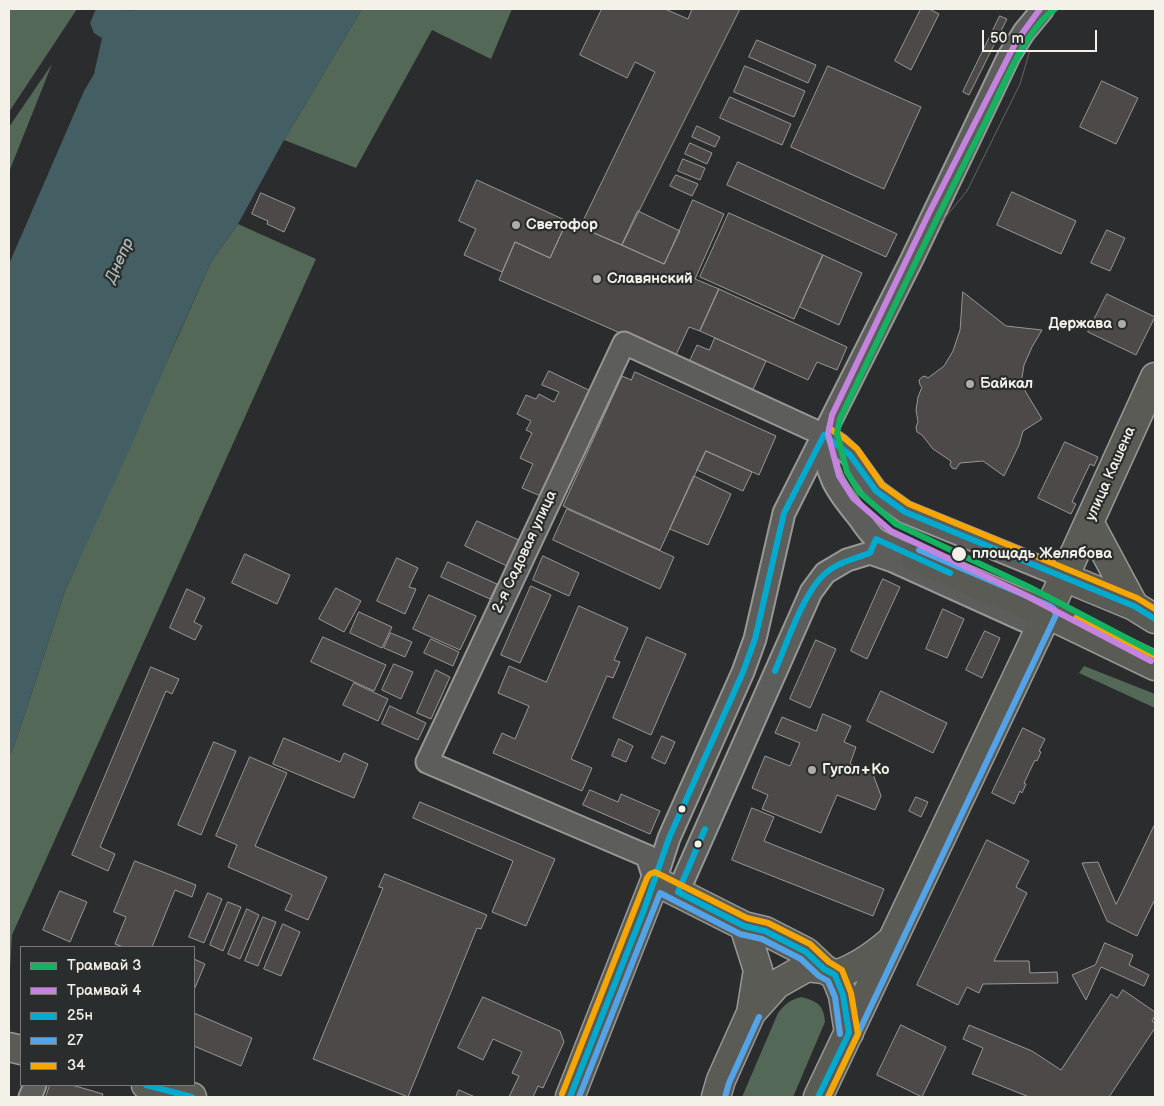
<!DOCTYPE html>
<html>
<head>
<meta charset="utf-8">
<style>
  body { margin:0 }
  #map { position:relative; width:1164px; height:1106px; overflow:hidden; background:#2b2c2d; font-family:"Balsamiq Sans",sans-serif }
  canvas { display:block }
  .frame { position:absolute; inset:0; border:10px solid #f4f1e8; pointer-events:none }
  .legend { position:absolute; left:20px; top:946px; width:175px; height:140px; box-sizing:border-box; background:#2a2d2e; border:1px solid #7b7b78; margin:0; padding:6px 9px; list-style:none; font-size:15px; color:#f4f1e8 }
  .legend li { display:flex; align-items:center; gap:10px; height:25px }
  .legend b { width:25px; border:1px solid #7b7b78 }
  .scale { position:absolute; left:982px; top:30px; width:115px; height:22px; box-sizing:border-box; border:2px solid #f4f1e8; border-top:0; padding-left:6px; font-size:15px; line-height:18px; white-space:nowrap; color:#f4f1e8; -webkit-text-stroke:4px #2a2d2e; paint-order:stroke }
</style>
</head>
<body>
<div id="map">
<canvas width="1164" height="1106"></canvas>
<div class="frame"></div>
<ul class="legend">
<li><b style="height:6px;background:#13b361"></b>Трамвай 3</li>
<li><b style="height:6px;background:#c483df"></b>Трамвай 4</li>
<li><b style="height:6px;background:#00a9ce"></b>25н</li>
<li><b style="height:6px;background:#53a3e8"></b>27</li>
<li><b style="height:6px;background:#f7a600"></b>34</li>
</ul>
<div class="scale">50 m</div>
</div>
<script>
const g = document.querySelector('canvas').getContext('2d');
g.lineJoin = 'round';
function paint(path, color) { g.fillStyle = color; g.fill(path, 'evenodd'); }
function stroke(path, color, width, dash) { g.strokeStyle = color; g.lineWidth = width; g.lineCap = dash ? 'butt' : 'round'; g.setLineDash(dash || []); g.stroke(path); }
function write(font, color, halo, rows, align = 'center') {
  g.font = font + ' "Balsamiq Sans",sans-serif'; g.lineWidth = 4.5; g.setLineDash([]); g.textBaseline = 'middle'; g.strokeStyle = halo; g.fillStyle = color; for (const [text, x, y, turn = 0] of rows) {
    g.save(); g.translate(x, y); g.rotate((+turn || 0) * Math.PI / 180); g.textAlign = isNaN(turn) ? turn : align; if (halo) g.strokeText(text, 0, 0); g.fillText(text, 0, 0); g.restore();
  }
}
const green = new Path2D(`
  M 9,9 L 77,9 L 9,112 Z
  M 362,9 L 512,9 L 491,59 L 432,30 L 356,168 L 284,140 Z
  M 52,64 L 9,172 L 9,173 L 9,127 Z
  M 238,224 L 316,259 L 12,935 L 9,988 L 9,757 L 18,735 L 65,591 L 211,262 Z
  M 1084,666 L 1155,694 L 1155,708 L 1079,673 Z
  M 801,997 C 817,1001 824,1005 825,1022 L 793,1097 L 742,1097 L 778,1013 C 785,1004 790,1000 801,997 Z`);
const water = new Path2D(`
  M 96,9 C 112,9 127,12 143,9 L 362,9 L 284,140 L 238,224 L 211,262 L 176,340 L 132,444 L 65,591 L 18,735 L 9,757 L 9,264 L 84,91 L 94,74 L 102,38 L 94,33 L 90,23 Z`);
const building = new Path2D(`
  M 602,9 L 665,9 L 688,19 L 692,9 L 740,9 L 622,245 L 580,227 L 655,72 L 635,62 L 627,78 L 580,55 Z
  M 921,9 L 929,9 L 939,14 L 911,70 L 895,61 Z
  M 1000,16 L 1007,19 L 969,95 L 963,92 Z
  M 757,40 L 816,65 L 808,83 L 749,57 Z
  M 745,66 L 805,91 L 794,117 L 734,92 Z
  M 828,66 L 921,107 L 884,189 L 791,147 Z
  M 1102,81 L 1138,98 L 1116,144 L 1080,127 Z
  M 730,97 L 791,124 L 782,145 L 720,118 Z
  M 697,126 L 720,137 L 715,147 L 692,137 Z
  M 690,143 L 712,153 L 707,164 L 685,154 Z
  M 683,159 L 705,168 L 700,180 L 678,171 Z
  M 738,162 L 897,234 L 886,257 L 727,185 Z
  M 676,175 L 698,184 L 692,196 L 670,186 Z
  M 477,180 L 567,221 L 550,258 L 515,242 L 502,272 L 464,255 L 476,229 L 459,221 Z
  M 1012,192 L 1076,221 L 1061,254 L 997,225 Z
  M 261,193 L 295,208 L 284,232 L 267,224 L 268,221 L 252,214 Z
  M 693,200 L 724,214 L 695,279 L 719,289 L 700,331 L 689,327 L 675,357 L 499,280 L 515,242 L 550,258 L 567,221 L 664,264 Z
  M 638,211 L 680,231 L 664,264 L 622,245 Z
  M 729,213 L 823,255 L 794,319 L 700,277 Z
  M 1107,230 L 1125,238 L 1110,271 L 1091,263 Z
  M 823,255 L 862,273 L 839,325 L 800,307 Z
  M 719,289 L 847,347 L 837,370 L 817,362 L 808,380 L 700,331 Z
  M 963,292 L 1006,326 L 1042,330 L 1032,347 L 1024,365 L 1021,384 L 1042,419 L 1023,431 L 1019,445 L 1004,476 L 983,461 L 960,463 L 956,469 L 952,468 L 950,465 L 951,461 L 933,449 L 922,435 L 917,432 L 916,427 L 918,422 L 916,410 L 918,397 L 922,387 L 920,385 L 919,380 L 922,377 L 925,376 L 928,378 L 944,366 L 953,351 L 960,330 Z
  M 1107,294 L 1155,317 L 1136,355 L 1088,332 Z
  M 715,338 L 766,361 L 750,396 L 687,366 L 697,345 L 709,350 Z
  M 549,371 L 595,393 L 545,498 L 522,488 L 533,464 L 520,458 L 532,433 L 526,430 L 531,421 L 517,414 L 526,395 L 536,399 L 539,394 L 554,402 L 559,392 L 542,385 Z
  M 635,372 L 776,436 L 759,475 L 706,451 L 660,550 L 563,506 L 622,376 L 631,380 Z
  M 1065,442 L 1098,457 L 1094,466 L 1090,464 L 1072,502 L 1076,504 L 1071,514 L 1038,498 Z
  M 706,451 L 752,472 L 743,491 L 697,470 Z
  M 694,476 L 731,494 L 708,545 L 670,529 Z
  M 567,509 L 674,557 L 660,589 L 553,540 Z
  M 477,521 L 521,541 L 509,567 L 465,546 Z
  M 245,554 L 290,575 L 277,604 L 232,583 Z
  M 543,556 L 579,573 L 569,596 L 533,580 Z
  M 397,558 L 418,568 L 409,587 L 416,589 L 405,614 L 377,601 Z
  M 448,562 L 497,584 L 490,599 L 441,577 Z
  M 883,579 L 900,587 L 867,659 L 851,651 Z
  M 531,586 L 551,595 L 520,663 L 501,655 Z
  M 336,588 L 361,601 L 344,632 L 319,619 Z
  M 187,589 L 205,598 L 194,622 L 202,626 L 195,640 L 170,628 Z
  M 429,595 L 476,616 L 460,650 L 413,629 Z
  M 579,606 L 628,628 L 614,660 L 620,662 L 613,678 L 607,676 L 571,759 L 592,768 L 582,791 L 493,753 L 502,733 L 515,739 L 529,706 L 498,693 L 509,666 L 546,682 Z
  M 943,609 L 964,619 L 947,658 L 926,649 Z
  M 359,612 L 392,627 L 382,648 L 350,633 Z
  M 985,631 L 1000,638 L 982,678 L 966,670 Z
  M 391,633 L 412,642 L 405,657 L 384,648 Z
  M 323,637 L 386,665 L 374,691 L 311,662 Z
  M 647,637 L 686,654 L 651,735 L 613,718 Z
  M 431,639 L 459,652 L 453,666 L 424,653 Z
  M 816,640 L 836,649 L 810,708 L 790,699 Z
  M 394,664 L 413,672 L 401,699 L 382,690 Z
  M 151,667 L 179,679 L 172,694 L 166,691 L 100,847 L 115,854 L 108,871 L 72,855 Z
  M 436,670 L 450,677 L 431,719 L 417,713 Z
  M 354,683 L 388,699 L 378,721 L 343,705 Z
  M 881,691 L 947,723 L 933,753 L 867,721 Z
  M 390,706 L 426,723 L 418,740 L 382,724 Z
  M 823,714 L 851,726 L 844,742 L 856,747 L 850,764 L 873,774 L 881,796 L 875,810 L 837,795 L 821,833 L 762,809 L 768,795 L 752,788 L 765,756 L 790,766 L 800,743 L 775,733 L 782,717 L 816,731 Z
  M 1023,728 L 1045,739 L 1039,751 L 1041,752 L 1037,761 L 1035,760 L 1024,783 L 1026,784 L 1022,793 L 1020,791 L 1014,804 L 992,793 Z
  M 662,736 L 675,742 L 665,764 L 652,758 Z
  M 284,738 L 340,762 L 344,753 L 368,764 L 354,798 L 273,764 Z
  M 619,739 L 633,746 L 626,762 L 612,756 Z
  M 214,742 L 236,751 L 201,835 L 178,825 Z
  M 250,757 L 287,773 L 255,846 L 327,877 L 308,920 L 285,910 L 292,895 L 228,867 L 237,845 L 216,836 Z
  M 590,790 L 618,802 L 621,794 L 660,811 L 650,834 L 583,805 Z
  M 916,797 L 928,802 L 921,817 L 909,811 Z
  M 420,802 L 555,859 L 526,926 L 492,912 L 513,861 L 413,818 Z
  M 752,808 L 774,817 L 764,841 L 884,889 L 873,916 L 732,860 Z
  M 1155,824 L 1155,899 L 1137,936 L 1107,921 L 1082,863 L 1098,862 L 1116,904 Z
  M 987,840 L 1029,861 L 1016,887 L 1027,893 L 994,961 L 1029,961 L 1030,973 L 1057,972 L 1058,983 L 983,984 L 979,993 L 967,987 L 958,1005 L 917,985 Z
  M 135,861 L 196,885 L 192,897 L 175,890 L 152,947 L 123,947 L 115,944 L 126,917 L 114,912 Z
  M 385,874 L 487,915 L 481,929 L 477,928 L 408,1097 L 313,1059 L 383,888 L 379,887 Z
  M 60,891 L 87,902 L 70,942 L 43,930 Z
  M 208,893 L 222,899 L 204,943 L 189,937 Z
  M 228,902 L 241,907 L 223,951 L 210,945 Z
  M 247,909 L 259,915 L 240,959 L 228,954 Z
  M 263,917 L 276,922 L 258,966 L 245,961 Z
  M 283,924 L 300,932 L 281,976 L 264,969 Z
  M 1105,943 L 1133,955 L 1129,965 L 1149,975 L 1144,986 L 1101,967 L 1086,1000 L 1072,975 L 1095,965 Z
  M 194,959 L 205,964 L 194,990 Z
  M 1123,990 L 1155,1012 L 1155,1016 L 1152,1021 L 1155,1024 L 1155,1028 L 1109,1097 L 1029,1097 L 972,1074 L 983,1048 L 963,1039 L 969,1025 L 1032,1051 L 1061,1070 L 1111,994 L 1117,998 Z
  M 483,997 L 560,1031 L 564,1042 L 543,1088 L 538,1086 L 533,1097 L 509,1097 L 519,1076 L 512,1073 L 522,1052 L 493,1039 L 483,1060 L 458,1048 Z
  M 194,1013 L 252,1038 L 241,1066 L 194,1046 Z
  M 901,1025 L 946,1047 L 922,1097 L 877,1075 Z
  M 50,1085 L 72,1085 L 103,1094 L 102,1097 L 46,1097 Z
  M 459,1090 L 475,1097 L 456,1097 Z`);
const minor = new Path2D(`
  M 824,435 C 824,474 835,488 859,518 C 864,525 869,533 876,539 C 885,545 897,549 907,554
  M 655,881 L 647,856 L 427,762 L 624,343 L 824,435 L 839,445 L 850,455 L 876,491 L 905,512 L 1064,577
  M 655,881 L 669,838 L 743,672 L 755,639 L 784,513 L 911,261 L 1009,56 L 1024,32 L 1043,9
  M 678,892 L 811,592 L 825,573 L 847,560 L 870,553 L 893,561 L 1041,628
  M 30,1097 L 35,1085`);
const major = new Path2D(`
  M 1089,522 L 1134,606
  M 916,558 L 1047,614 L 1155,666
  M 1064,577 L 1134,606 L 1155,619
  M 835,975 L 843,995 L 849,1033
  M 751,1013 L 777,984 L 807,967 L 824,969 L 835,975 C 857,968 874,956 891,941
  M 9,1047 L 21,1050
  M 146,1085 L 192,1097
  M 570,1097 L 655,881 L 744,926 L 765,931 L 806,952 L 824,969
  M 716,1097 L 721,1080 L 751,1013 L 758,970 L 744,926
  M 818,1097 L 1054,599 L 1155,377`);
const tram = new Path2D(`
  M 943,220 L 967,191 L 1020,84 L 1030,50`);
const bus1 = new Path2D(`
  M 775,671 C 787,643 804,590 827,572 C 839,562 856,558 870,553 L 876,539 L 950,573
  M 705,829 L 678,892 L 744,926 L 765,931 L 806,952 L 824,969 L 835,975 L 843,995 L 849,1033 L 818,1097
  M 146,1085 L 192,1097
  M 570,1097 L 644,910 L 669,838 L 743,672 L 755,639 L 784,513 L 824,435 L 850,455 L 876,491 L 905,512 L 1134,606 L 1155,619`);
const bus2 = new Path2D(`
  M 579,1097 L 660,893 L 740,934 L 762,939 L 801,959 L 819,976 L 828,981 L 835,997 L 840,1034
  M 725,1097 L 729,1083 L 759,1017
  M 828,1097 L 1056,615 L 1054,609 L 1050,606 L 919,550`);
const bus3 = new Path2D(`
  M 829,428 L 844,438 L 857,449 L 882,485 L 909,504 L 1137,598 L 1155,609
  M 1076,618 L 1155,656
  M 562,1094 L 647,878 L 650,874 L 655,872 L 747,918 L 768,923 L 810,944 L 829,962 L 842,970 L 851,993 L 858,1034 L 828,1097`);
const tram1 = new Path2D(`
  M 1055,9 C 1025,29 1001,92 984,125 C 934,222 887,321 840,419 L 837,433 L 847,472 L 859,492 L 896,524 L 1029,587 L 1155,653`);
const tram2 = new Path2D(`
  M 1040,9 L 1016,42 L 929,213 L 832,415 L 828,434 L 839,476 L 853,498 L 891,531 L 1025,595 L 1151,661`);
const markers = [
  [516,225,5,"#aeaca7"],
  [597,279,5,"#aeaca7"],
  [1122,324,5,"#aeaca7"],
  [970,384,5,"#aeaca7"],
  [959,554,8,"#f4f1e8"],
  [812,770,5,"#aeaca7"],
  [682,809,4.5,"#f4f1e8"],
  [698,844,4.5,"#f4f1e8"]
];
const poiNames = [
  ["Светофор",526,225],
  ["Славянский",607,279],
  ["Держава",1112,324,"right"],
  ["Байкал",980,384],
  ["Гугол+Ко",822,770]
];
const streetNames = [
  ["улица Кашена",1111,474,-66],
  ["2-я Садовая улица",525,552,-65]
];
const stopNames = [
  ["площадь Желябова",972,554]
];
const waterNames = [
  ["Днепр",120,261,-66]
];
paint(green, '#546857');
paint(water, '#445f63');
paint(building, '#4c4948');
stroke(building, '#979796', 1);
stroke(minor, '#979796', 25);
stroke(major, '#979796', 31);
stroke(minor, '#5d5d5c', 21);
stroke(major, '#5a5b55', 28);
stroke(tram, '#646464', 1);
stroke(bus1, '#00a9ce', 6);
stroke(bus2, '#53a3e8', 6);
stroke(bus3, '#f7a600', 6);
stroke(tram1, '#13b361', 6);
stroke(tram2, '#c483df', 6);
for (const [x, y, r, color] of markers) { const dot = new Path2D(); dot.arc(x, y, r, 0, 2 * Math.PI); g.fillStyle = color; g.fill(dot); stroke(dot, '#2a2d2e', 2); }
write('bold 15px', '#f4f1e8', '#2a2d2e', poiNames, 'left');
write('15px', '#f4f1e8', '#2a2d2e', streetNames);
write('bold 15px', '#f4f1e8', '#2a2d2e', stopNames, 'left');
write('italic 16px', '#aeb9b5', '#2a2d2e', waterNames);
</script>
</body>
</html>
